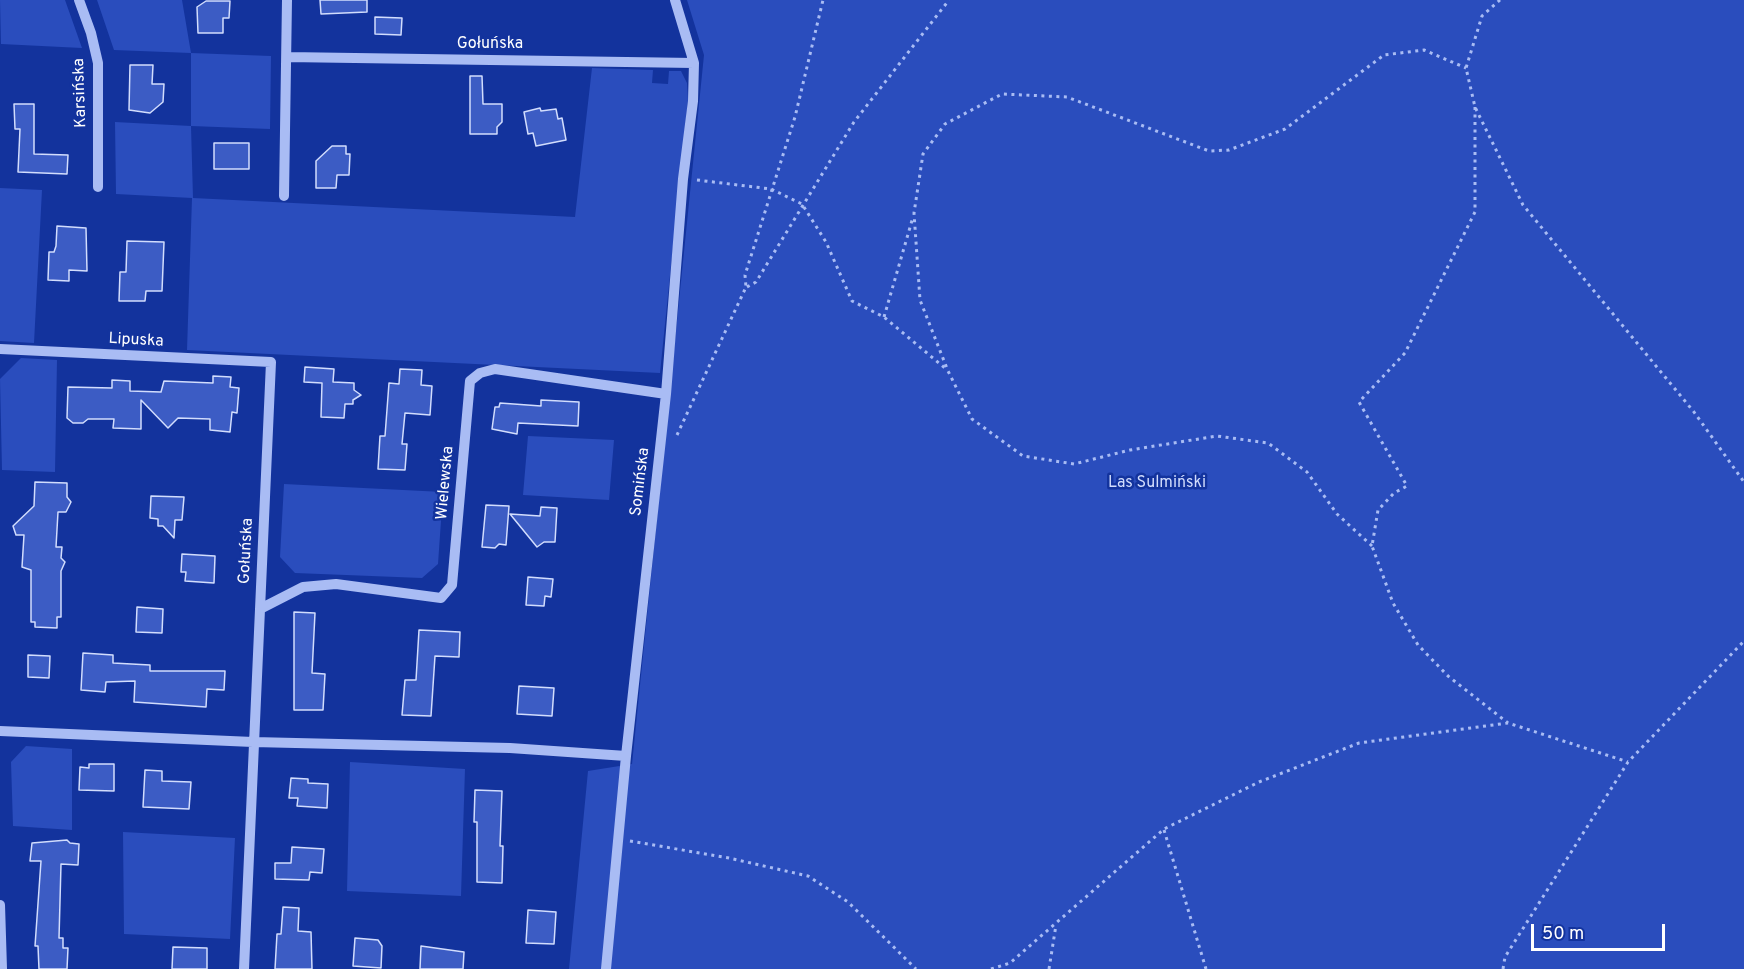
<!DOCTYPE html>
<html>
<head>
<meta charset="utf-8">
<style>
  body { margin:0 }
  #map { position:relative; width:1744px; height:969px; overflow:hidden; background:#13339d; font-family:Overpass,sans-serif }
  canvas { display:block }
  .scale { position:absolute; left:1531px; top:924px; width:134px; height:27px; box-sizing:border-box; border:3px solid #fff; border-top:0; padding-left:8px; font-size:18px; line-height:21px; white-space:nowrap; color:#fff; -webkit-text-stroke:4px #13339d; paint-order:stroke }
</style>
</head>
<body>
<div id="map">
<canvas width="1744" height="969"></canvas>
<div class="scale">50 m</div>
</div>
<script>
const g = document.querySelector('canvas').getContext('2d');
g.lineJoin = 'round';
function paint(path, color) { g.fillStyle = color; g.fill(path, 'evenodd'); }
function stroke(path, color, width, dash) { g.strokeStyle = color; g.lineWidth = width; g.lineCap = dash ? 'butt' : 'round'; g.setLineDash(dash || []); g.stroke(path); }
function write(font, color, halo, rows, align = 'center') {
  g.font = font + ' Overpass,sans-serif'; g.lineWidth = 5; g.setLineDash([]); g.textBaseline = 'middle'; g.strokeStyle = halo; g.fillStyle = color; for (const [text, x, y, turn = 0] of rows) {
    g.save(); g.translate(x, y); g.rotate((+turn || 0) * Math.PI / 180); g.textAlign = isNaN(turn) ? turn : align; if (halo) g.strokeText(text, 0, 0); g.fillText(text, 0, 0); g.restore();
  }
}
const green = new Path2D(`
  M 0,0 L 65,0 L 82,48 L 1,44 Z
  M 97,0 L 182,0 L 191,53 L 271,56 L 270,129 L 191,126 L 193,198 L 575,217 L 592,68 L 653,70 L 652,83 L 668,84 L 669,71 L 681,71 L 687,83 L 688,100 L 660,373 L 187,350 L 192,198 L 116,194 L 115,122 L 191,126 L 191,53 L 114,50 Z
  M 687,0 L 1744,0 L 1744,969 L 569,969 L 588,771 L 632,764 L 704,55 Z
  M 0,188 L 42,190 L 34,343 L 0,341 Z
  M 21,358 L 57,360 L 55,472 L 2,470 L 0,379 Z
  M 528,436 L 614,440 L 609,500 L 523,495 Z
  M 284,484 L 443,492 L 438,564 L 422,578 L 295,573 L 280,557 Z
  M 26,746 L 72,749 L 72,830 L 13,826 L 11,762 Z
  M 350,762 L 465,769 L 461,896 L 347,891 Z
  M 123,832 L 235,838 L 230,939 L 124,934 Z`);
const building = new Path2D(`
  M 320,0 L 367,0 L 367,12 L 321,14 Z
  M 206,1 L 230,1 L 229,18 L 223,18 L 223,33 L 198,33 L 197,7 Z
  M 375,17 L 402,18 L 401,35 L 375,34 Z
  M 130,65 L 153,65 L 152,84 L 164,84 L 163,102 L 150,113 L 129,110 Z
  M 470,76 L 482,76 L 483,104 L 502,104 L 502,122 L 497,127 L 497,134 L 470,134 Z
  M 14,104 L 34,104 L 34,154 L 68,155 L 67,174 L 18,172 L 20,129 L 15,129 Z
  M 540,108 L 541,111 L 556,109 L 558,119 L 562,118 L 566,140 L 536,146 L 533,133 L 528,134 L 524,112 Z
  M 214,143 L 249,143 L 249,169 L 214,169 Z
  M 332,146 L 346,146 L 346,154 L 350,154 L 349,175 L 337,175 L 336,188 L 316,188 L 316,161 Z
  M 57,226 L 86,228 L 87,271 L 69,270 L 69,281 L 48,280 L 49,252 L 54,252 L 56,246 Z
  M 127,241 L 164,242 L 162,291 L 146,291 L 145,301 L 119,301 L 120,272 L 126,272 Z
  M 305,367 L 334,369 L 333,382 L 354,383 L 354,390 L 361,395 L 353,400 L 353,404 L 345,404 L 344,418 L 321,417 L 322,383 L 304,382 Z
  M 400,369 L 422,370 L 421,385 L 432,386 L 430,415 L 405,413 L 402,444 L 407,444 L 405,470 L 378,469 L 380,436 L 385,436 L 389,383 L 399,384 Z
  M 213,376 L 231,377 L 230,387 L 239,388 L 237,413 L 232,412 L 230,432 L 210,430 L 210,419 L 178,418 L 168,428 L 141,400 L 141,429 L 113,428 L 114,419 L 88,419 L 83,423 L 73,423 L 67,418 L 68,387 L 112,388 L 112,380 L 130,381 L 130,391 L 161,392 L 164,381 L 213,383 Z
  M 541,400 L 579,402 L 578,426 L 518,423 L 517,434 L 492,429 L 495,407 L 499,407 L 500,403 L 541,406 Z
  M 35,482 L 67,483 L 67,497 L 71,502 L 66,512 L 58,512 L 56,547 L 62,547 L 61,558 L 65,562 L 61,571 L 61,617 L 57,617 L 57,628 L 35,627 L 35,622 L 31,622 L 31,570 L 22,567 L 24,535 L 16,535 L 13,526 L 34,506 Z
  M 151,496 L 184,497 L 182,520 L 175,520 L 174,538 L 163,526 L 158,526 L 158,519 L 150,518 Z
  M 486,505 L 509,506 L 506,545 L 499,544 L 495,548 L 482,547 Z
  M 541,507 L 557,508 L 555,542 L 544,542 L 537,547 L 510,514 L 540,516 Z
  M 182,554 L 215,556 L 214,583 L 185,581 L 186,572 L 181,572 Z
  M 528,577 L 553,579 L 551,597 L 545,596 L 544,606 L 526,605 Z
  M 137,607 L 163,609 L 162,633 L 136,632 Z
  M 294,612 L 315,613 L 312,673 L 325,674 L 323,710 L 294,710 Z
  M 419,630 L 460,632 L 459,657 L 435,656 L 431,716 L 402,715 L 405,680 L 416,680 Z
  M 83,653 L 113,655 L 113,663 L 150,665 L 150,671 L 225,671 L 224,690 L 207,689 L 206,707 L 134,702 L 135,681 L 106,682 L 105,692 L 81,690 Z
  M 28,655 L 50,656 L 49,678 L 28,677 Z
  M 519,686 L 554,688 L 552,716 L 517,714 Z
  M 89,764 L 114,764 L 114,791 L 79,790 L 80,767 L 89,768 Z
  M 145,770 L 162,771 L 162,781 L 191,782 L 189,809 L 143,807 Z
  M 291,778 L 308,779 L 308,783 L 328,784 L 327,808 L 297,806 L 298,798 L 289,798 Z
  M 475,790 L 502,791 L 500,846 L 503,846 L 502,883 L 477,882 L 477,822 L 474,822 Z
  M 67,840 L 70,843 L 79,844 L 78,865 L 61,864 L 59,938 L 63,938 L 63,948 L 68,948 L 67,969 L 39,969 L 38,946 L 35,946 L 41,861 L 30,861 L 32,843 Z
  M 292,847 L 324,849 L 322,873 L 310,872 L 309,880 L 275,879 L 275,863 L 291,863 Z
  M 283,907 L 299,908 L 298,931 L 311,932 L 312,969 L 275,969 L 277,934 L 281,934 Z
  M 528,910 L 556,912 L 554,944 L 526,943 Z
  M 355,938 L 378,940 L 382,946 L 381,968 L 353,966 Z
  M 421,946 L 464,952 L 463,969 L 420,969 Z
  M 173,947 L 207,948 L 207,969 L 172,969 Z`);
const path = new Path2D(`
  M 1500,0 L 1482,16 L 1466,68 L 1475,107 L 1523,205 L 1694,412 L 1744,482
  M 1475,107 L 1475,212 L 1405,353 L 1359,402 L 1407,486 L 1394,493 L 1378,510 L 1372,546 L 1393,603 L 1418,645 L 1448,676 L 1508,723
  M 697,180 L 771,189 L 802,204 L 826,242 L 852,301 L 884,317 L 946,369
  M 747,287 L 756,282 L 854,122 L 949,0
  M 884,317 L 913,217
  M 677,435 L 746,287 L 745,275 L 795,117 L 823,0
  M 1372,546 L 1337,514 L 1307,472 L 1268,443 L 1217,436 L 1130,450 L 1074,464 L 1023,456 L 972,419 L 948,371 L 920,300 L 914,213 L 923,154 L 945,124 L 1002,94 L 1067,97 L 1209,151 L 1229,150 L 1285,129 L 1384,55 L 1424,50 L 1466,68
  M 1164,830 L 1206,969
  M 630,841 L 729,858 L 808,876 L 848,902 L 916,969
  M 991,969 L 1010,963 L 1164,829 L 1259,782 L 1359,743 L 1508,723 L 1628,762
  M 1049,969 L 1056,925
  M 1503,969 L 1505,957 L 1628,762 L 1744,641`);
const minor = new Path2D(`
  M 79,0 L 91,33 L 98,63 L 98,187
  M 287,57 L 694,63
  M 284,196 L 287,0
  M 0,349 L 271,362 L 244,969
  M 260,609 L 303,587 L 336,584 L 441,598 L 452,585 L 470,381 L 480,373 L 495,369 L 666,394
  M 0,731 L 253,742 L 510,748 L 626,756
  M 0,905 L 2,969
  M 606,969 L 626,756 L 666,394 L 683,179 L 693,101 L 694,63 L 675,0`);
const streetNames = [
  ["Gołuńska",490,45],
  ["Karsińska",81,93,-92],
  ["Lipuska",136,341,3],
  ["Somińska",641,482,-83],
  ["Wielewska",446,483,-85],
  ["Gołuńska",247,551,-87]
];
const parkNames = [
  ["Las Sulmiński",1157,484]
];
paint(green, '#2a4dbd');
paint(building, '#3c5cc4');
stroke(building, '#d2ddfd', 1.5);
stroke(path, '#a9bcf4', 3, [3, 4.5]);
stroke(minor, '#a9bcf4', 10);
write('16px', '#fff', '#13339d', streetNames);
write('16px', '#d2ddfd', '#13339d', parkNames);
</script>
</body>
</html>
